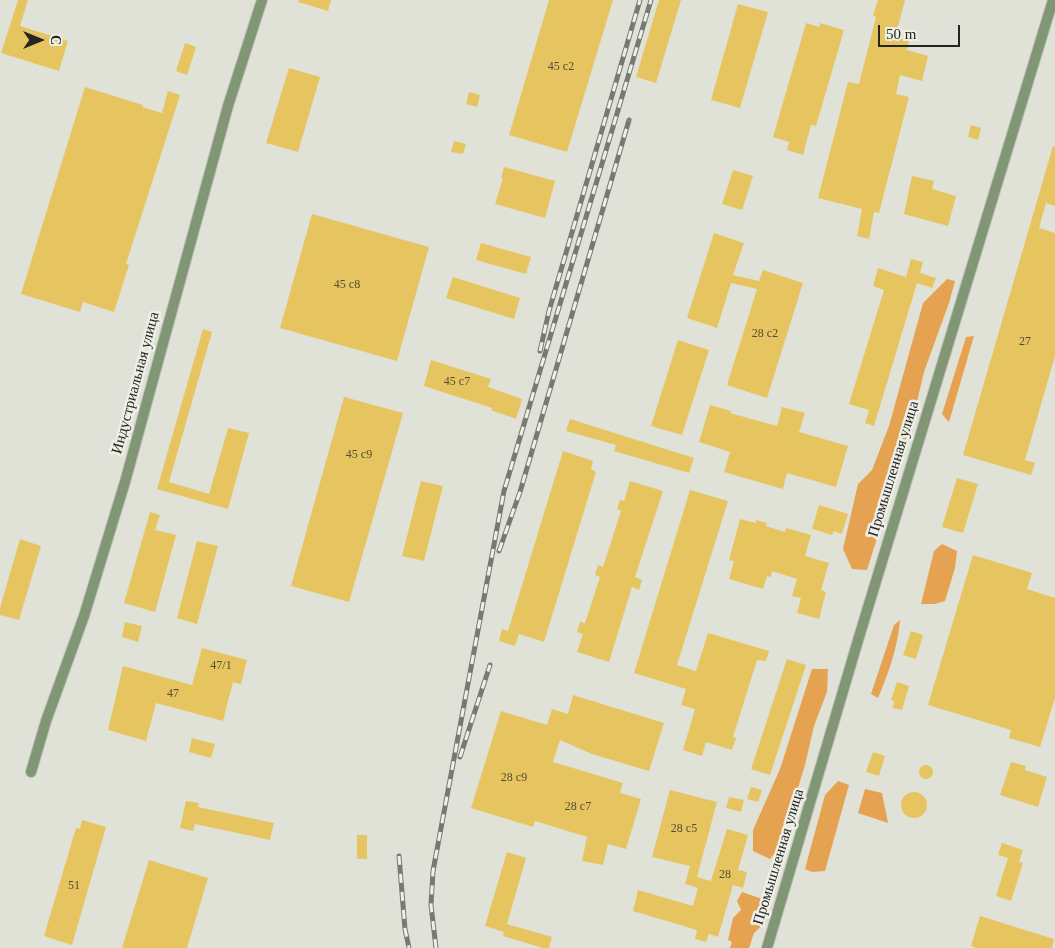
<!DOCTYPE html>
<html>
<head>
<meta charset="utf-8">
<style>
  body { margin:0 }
  #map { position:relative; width:1055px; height:948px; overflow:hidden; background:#e0e2d8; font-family:"Times New Roman",serif }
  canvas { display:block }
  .north { position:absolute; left:15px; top:15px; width:50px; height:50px; -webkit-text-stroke:4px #eeefe6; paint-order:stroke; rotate:90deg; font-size:14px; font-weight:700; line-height:20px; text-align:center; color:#252522 }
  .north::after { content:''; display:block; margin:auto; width:18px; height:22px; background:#252522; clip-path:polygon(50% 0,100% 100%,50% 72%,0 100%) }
  .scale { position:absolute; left:878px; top:25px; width:82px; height:22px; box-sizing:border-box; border:2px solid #252522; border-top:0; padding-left:6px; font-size:15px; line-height:18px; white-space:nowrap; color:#252522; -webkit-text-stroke:4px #eeefe6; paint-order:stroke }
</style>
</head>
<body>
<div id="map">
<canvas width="1055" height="948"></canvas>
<div class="north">С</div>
<div class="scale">50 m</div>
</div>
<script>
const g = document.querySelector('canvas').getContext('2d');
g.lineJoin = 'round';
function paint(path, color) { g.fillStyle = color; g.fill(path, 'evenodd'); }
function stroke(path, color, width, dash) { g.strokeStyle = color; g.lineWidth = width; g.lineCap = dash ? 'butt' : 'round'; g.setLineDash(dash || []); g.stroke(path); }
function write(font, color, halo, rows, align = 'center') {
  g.font = font + ' "Times New Roman",serif'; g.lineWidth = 5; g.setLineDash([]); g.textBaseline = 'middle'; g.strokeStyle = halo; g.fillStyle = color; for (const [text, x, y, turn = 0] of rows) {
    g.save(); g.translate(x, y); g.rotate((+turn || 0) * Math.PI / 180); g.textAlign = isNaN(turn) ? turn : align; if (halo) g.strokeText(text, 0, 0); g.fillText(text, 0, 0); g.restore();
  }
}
const forest = new Path2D(`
  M 947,279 L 955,281 L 949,303 L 924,372 L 907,444 L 867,570 L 852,569 L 843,549 L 858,484 L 872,470 L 889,426 L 923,303 Z
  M 974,336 L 949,422 L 942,414 L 966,337 Z
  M 942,544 L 957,551 L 955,568 L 945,601 L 935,604 L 921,604 L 934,551 Z
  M 900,620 C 898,647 888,674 878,698 L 871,694 L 894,625 Z
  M 812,669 L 828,669 L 827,692 L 814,726 L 805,765 L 780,847 L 770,859 L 753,851 L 753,830 L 780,769 Z
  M 838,781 L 849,785 L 825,871 L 812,872 L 805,869 L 825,795 Z
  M 865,789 L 882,793 L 888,823 L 858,813 Z
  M 742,892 L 771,902 L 766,922 L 754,933 L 749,948 L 730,948 L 732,942 L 728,940 L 733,918 L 741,910 L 737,901 Z`);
const building = new Path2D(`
  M 18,0 L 28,0 L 20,26 L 68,41 L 59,71 L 1,53 Z
  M 299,0 L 331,0 L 328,11 L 298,2 Z
  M 549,0 L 613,0 L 567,152 L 509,135 Z
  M 659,0 L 681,0 L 656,83 L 636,77 Z
  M 878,0 L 905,0 L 895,37 L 909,40 L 907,50 L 928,56 L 922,81 L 900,75 L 896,94 L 909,97 L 879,213 L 874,212 L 869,239 L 857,236 L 862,209 L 818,198 L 848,82 L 859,84 L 876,17 L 873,16 Z
  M 738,4 L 768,12 L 740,108 L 711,100 Z
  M 806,23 L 819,27 L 820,23 L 844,30 L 816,126 L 811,125 L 803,155 L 787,150 L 789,142 L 773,137 Z
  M 185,43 L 196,47 L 187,75 L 176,71 Z
  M 289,68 L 320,77 L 298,152 L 266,143 Z
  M 85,87 L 143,105 L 142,107 L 162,113 L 168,91 L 180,95 L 126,264 L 129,265 L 114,312 L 83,302 L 80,312 L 21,294 Z
  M 469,92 L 480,95 L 477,107 L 466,104 Z
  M 971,125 L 981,128 L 978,140 L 968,137 Z
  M 454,141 L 466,144 L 463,154 L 451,152 Z
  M 1053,146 L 1055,147 L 1055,206 L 1046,203 L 1039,228 L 1055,233 L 1055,356 L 1025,460 L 1035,463 L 1031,475 L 963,455 Z
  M 504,167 L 555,181 L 545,218 L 495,204 L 503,178 L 501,178 Z
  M 733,170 L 753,176 L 742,210 L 722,204 Z
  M 912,176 L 934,181 L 932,189 L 956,196 L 948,226 L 904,214 Z
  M 312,214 L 429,247 L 397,361 L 280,328 Z
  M 714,233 L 744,243 L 733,275 L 759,281 L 763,270 L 803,283 L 767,398 L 727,385 L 757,289 L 731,283 L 717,328 L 687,318 Z
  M 481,243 L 531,257 L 526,274 L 476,260 Z
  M 911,259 L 923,262 L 920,273 L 936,278 L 932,288 L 917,283 L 874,426 L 865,423 L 869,410 L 849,404 L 884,290 L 873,286 L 878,268 L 906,277 Z
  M 453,277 L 520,298 L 514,319 L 446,298 Z
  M 203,329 L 212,332 L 169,482 L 209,494 L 228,428 L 249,433 L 228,509 L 157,489 Z
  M 678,340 L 709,350 L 682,435 L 651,426 Z
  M 431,360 L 491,379 L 488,387 L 522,399 L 516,419 L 491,410 L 492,408 L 424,386 Z
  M 344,397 L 403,413 L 349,602 L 291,586 Z
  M 710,405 L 731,411 L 730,413 L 777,426 L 782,407 L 805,413 L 799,432 L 848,446 L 836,487 L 787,473 L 783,489 L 724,472 L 730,452 L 699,442 Z
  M 570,419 L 694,458 L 689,473 L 614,451 L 616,445 L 566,431 Z
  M 563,451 L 593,461 L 591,469 L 596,472 L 544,642 L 519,634 L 515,646 L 499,641 L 502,629 L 508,631 Z
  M 957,478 L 978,484 L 963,533 L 942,527 Z
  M 421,481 L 443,486 L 424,561 L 402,556 Z
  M 630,481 L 663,491 L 635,577 L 642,580 L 639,590 L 632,587 L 609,662 L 577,652 L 583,634 L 577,632 L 580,622 L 585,623 L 600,577 L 595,575 L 598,565 L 603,567 L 621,511 L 617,509 L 620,500 L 624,501 Z
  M 690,490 L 728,501 L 677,665 L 696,671 L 708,633 L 769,651 L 766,661 L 757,660 L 733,737 L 736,738 L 732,750 L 706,742 L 702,756 L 683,750 L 695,709 L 681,705 L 686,689 L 634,673 Z
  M 819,505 L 848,514 L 842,534 L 834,531 L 832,535 L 812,529 Z
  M 150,512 L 160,515 L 155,530 L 176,535 L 155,612 L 124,603 Z
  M 740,519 L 756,523 L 756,520 L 767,523 L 766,526 L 785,532 L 786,528 L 811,535 L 805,556 L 829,563 L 821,590 L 826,592 L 819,619 L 797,613 L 801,598 L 792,596 L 797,579 L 772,571 L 771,577 L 767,576 L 763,589 L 729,579 L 734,561 L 729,560 Z
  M 20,539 L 41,546 L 19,620 L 0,615 L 0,608 Z
  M 197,541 L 218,546 L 197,624 L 177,618 Z
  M 973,555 L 1032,573 L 1027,589 L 1055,598 L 1055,698 L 1040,747 L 1009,738 L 1011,730 L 928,705 Z
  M 125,622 L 142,626 L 138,642 L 122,637 Z
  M 911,631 L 923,635 L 916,659 L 903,655 Z
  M 202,648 L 247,660 L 241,684 L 233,682 L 223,721 L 156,703 L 146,741 L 108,730 L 123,666 L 192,685 Z
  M 787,659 L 806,665 L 770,775 L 751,769 Z
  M 897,682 L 909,686 L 902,710 L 893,708 L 894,701 L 891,700 Z
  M 573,695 L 664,723 L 649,771 L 592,754 L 560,740 L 553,762 L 623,783 L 620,793 L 641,799 L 626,849 L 608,844 L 603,865 L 582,861 L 587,837 L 535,821 L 533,827 L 471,808 L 501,711 L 547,725 L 552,709 L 568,714 Z
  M 192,738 L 215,744 L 211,758 L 189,752 Z
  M 873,752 L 885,756 L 879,776 L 866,772 Z
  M 1011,762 L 1026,766 L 1025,770 L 1047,777 L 1038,807 L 1000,795 Z
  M919 772a7 7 0 1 1 14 0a7 7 0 1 1-14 0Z
  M 751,787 L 762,790 L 758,802 L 747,799 Z
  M 670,790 L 717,802 L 697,877 L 711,881 L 727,829 L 748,835 L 738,870 L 747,872 L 743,888 L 733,885 L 718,937 L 709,934 L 706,942 L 695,939 L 697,930 L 633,911 L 638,890 L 693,906 L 698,888 L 685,884 L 690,866 L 652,857 Z
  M901 805a13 13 0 1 1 26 0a13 13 0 1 1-26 0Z
  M 729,797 L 744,800 L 741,812 L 726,808 Z
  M 186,801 L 199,803 L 198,807 L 274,823 L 270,840 L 195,824 L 193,831 L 180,828 Z
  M 82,820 L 106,827 L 72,945 L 44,936 L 76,828 L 80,829 Z
  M 357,835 L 367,835 L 367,859 L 357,859 Z
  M 1002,843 L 1023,850 L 1019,862 L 1023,863 L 1011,901 L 996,896 L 1008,858 L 998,855 Z
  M 507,852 L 526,858 L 507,924 L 552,937 L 549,948 L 543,948 L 503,936 L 504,932 L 485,926 Z
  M 149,860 L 208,878 L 187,948 L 122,948 Z
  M 980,916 L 1054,939 L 1052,948 L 976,948 L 971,946 Z`);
const street = new Path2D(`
  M 31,772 L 46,721 L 84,616 L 125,482 L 228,106 L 262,0
  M 767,948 L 859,637 L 1053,0`);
const rail = new Path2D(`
  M 540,351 L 549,311 L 640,0
  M 499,551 L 520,492 L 629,120
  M 460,757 L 490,665
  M 399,856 L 405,929 L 409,948
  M 436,948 L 431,905 L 433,871 L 504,491 L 651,0`);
const numberNames = [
  ["45 с2",561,67],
  ["45 с8",347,285],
  ["28 с2",765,334],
  ["27",1025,342],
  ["45 с7",457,382],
  ["45 с9",359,455],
  ["47/1",221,666],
  ["47",173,694],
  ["28 с9",514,778],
  ["28 с7",578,807],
  ["28 с5",684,829],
  ["28",725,875],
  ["51",74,886]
];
const streetNames = [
  ["Индустриальная улица",136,383,-75],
  ["Промышленная улица",894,469,-73],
  ["Промышленная улица",779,857,-73]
];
paint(forest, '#e5a352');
paint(building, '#e6c561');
stroke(street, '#bec0b7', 12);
stroke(street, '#809674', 10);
stroke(rail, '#787973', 5);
stroke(rail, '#eeefe6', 3, [9]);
write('12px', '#554d32', null, numberNames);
write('15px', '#252522', '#eeefe6', streetNames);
</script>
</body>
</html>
